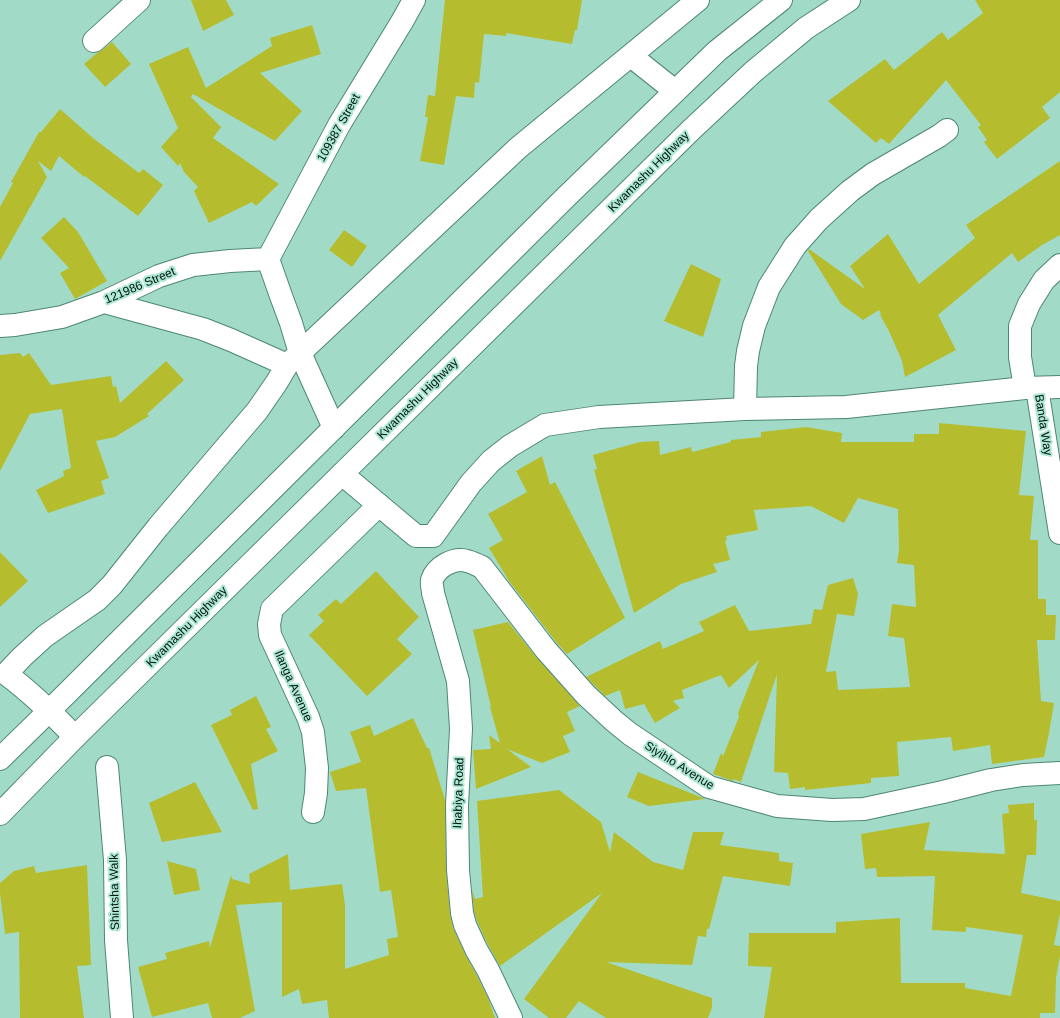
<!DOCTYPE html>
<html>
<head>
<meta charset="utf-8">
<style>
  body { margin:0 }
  canvas { display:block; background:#a1dbc8 }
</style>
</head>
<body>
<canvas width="1060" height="1018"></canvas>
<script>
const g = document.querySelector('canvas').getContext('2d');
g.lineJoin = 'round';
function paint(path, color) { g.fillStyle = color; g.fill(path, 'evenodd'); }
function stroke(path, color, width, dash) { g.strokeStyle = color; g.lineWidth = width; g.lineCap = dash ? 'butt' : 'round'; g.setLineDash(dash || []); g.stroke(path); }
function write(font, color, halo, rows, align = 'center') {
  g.font = font + ' Helvetica,sans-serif'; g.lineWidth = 4; g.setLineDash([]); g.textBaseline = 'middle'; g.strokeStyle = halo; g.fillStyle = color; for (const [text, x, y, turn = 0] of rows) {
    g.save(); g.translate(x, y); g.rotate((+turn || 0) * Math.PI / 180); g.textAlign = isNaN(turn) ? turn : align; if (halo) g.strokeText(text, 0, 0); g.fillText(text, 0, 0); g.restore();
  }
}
const building = new Path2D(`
  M 191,0 L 226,0 L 234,15 L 203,31 Z
  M 445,0 L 582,0 L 577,30 L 575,30 L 572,44 L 506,33 L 506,36 L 484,34 L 479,83 L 475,82 L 474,98 L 456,96 L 444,165 L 420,161 L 428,117 L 425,117 L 428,95 L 435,96 Z
  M 975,0 L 1060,0 L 1060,92 L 1042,107 L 1050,118 L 997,159 L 984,142 L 987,140 L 978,127 L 981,125 L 946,80 L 889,144 L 881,138 L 876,143 L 828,101 L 885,59 L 894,70 L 942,32 L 948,40 L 983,13 Z
  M 312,25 L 321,54 L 260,73 L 302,111 L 275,141 L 193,94 L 191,97 L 221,127 L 213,138 L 279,184 L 256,206 L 252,202 L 209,223 L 194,191 L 198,187 L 184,172 L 180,163 L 178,166 L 161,147 L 178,128 L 149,64 L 188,47 L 206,88 L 272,46 L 270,38 Z
  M 112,42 L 131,64 L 105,87 L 84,64 L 97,53 L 102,50 Z
  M 60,109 L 93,138 L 139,173 L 143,169 L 163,185 L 138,216 L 85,176 L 84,177 L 59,156 L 51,171 L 38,161 L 47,177 L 0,261 L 0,207 L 13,183 L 11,182 L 39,132 L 41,132 Z
  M 1060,161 L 1060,235 L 1042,245 L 1018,262 L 1012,253 L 938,315 L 956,350 L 905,377 L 902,361 L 889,331 L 880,315 L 881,314 L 879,310 L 863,320 L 841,304 L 808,251 L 809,249 L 865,289 L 850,266 L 888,234 L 919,284 L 975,238 L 966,225 Z
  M 64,217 L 78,232 L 107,281 L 75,299 L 60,273 L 69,268 L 41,238 Z
  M 344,230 L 367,246 L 352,267 L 329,250 Z
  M 691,264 L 721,279 L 703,337 L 664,321 Z
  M 20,353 L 23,357 L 29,353 L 51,385 L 111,376 L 113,387 L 116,386 L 120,403 L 166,361 L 184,380 L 147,414 L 149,416 L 115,437 L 96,441 L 109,478 L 101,481 L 105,494 L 48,513 L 36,490 L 64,476 L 63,471 L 71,468 L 62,409 L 30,414 L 0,471 L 0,355 Z
  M 939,423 L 1026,431 L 1019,495 L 1034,496 L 1030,540 L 1038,540 L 1038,599 L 1046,599 L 1046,615 L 1056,615 L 1055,640 L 1037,640 L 1041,701 L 1054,703 L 1049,733 L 1044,757 L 992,764 L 990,745 L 953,751 L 951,737 L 897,742 L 899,776 L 871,778 L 871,783 L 805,790 L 805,787 L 790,789 L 788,773 L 774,772 L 777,674 L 741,782 L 734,779 L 733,781 L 713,774 L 721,753 L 723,756 L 739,717 L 738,713 L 759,660 L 729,688 L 721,675 L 682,690 L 684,698 L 673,701 L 680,708 L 655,723 L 644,704 L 625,709 L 620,690 L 605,696 L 586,677 L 660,641 L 663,649 L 704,631 L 699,622 L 735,605 L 749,631 L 811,624 L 814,609 L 822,610 L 828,585 L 853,578 L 858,594 L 854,616 L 837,614 L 826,672 L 836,671 L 838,690 L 910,687 L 904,638 L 888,636 L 892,604 L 916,607 L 914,565 L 897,563 L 899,550 L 898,509 L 858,498 L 844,523 L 811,506 L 754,510 L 758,530 L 726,536 L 727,540 L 725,541 L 730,560 L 713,564 L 717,572 L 681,584 L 634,613 L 594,470 L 597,469 L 593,455 L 640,442 L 659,441 L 660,455 L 691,447 L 692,452 L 731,442 L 731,440 L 761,437 L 761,432 L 806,427 L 842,433 L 841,442 L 914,442 L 914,434 L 939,434 Z
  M 542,456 L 550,485 L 555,482 L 625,618 L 567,654 L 556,642 L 509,581 L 489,548 L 503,540 L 488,514 L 527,492 L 516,471 Z
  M 0,552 L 28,581 L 0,607 Z
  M 376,571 L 419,617 L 397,639 L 412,654 L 367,696 L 309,635 L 324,621 L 318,615 L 336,599 L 341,604 Z
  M 508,622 L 537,658 L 580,706 L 567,712 L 575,731 L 563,736 L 570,752 L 542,763 L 507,749 L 531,767 L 476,789 L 473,750 L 491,749 L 489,735 L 500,743 L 490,707 L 491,707 L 473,630 Z
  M 256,696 L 271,727 L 266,729 L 278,751 L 251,764 L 258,809 L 253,810 L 211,725 L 232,715 L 230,710 Z
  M 413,718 L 427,748 L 429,748 L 445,800 L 446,871 L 450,914 L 453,928 L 465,954 L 477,976 L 488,998 L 495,1018 L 329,1018 L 327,1000 L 302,1004 L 299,989 L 282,997 L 282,902 L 236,905 L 255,1011 L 240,1018 L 212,1018 L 208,1003 L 152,1017 L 138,967 L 167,959 L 165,953 L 209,941 L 210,948 L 231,875 L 232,879 L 250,884 L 249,874 L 288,854 L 290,890 L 342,884 L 345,905 L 345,969 L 389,955 L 387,939 L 398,937 L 391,890 L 380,892 L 366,788 L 336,791 L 330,772 L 361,762 L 350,732 L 370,725 L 374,736 Z
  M 638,772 L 703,798 L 705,799 L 649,806 L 627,797 Z
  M 195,782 L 222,832 L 162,842 L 149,803 Z
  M 559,790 L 601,822 L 610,852 L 614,832 L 653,862 L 683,870 L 693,832 L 724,832 L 720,845 L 779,853 L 779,861 L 793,863 L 790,886 L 723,876 L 709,929 L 707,929 L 706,937 L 698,936 L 692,965 L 606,962 L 712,998 L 712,1008 L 708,1018 L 606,1018 L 579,1001 L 566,1018 L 549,1018 L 524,999 L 602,893 L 500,966 L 487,943 L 477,921 L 474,911 L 472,889 L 475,899 L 483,897 L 477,801 Z
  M 1034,803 L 1034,820 L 1037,820 L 1036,855 L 1027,855 L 1021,893 L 1060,901 L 1060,913 L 1054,945 L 1060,946 L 1060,956 L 1056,978 L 1055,1013 L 1040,1013 L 1040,1018 L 764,1018 L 772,967 L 748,966 L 749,933 L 836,933 L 836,922 L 900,918 L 901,983 L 965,983 L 965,988 L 1011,996 L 1023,935 L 966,927 L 966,932 L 932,930 L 935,876 L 877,877 L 876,868 L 865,869 L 861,834 L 930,822 L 924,850 L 1005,854 L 1002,814 L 1009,813 L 1008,805 Z
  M 167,861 L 196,869 L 200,890 L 174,895 Z
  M 87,865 L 91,965 L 77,966 L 84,1018 L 20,1018 L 19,932 L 5,934 L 0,893 L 0,883 L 14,871 L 34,866 L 36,873 Z`);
const street = new Path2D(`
  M 94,41 L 139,0
  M 631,56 L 675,91
  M 268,259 L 339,125 L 403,20 L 414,0
  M 268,259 L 281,296 L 291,323 L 300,353 L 334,428
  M 104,302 L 203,329 L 231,340 L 287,365
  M 0,326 L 15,325 L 62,317 L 104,302 L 159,276 L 193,265 L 230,261 L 268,259
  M 1025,388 L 1020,357 L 1020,326 L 1029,304 L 1044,280 L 1060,265
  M 1037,388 L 1060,533
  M 745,409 L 746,366 L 748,351 L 754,326 L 769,287 L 795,246 L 819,219 L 850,191 L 873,174 L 939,136 L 947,130
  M 75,737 C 53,714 32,693 6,674 L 22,657 L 45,636 L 97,600 L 112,585 L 158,527 L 257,411 L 277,382 L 287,365 L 518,148 L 698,0
  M 107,767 L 115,860 L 116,940 L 122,1018
  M 313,812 L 316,793 L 317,768 L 313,732 L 308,717 L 270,635 L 269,624 L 272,609 L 379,505
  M 511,1018 L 488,970 L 476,949 L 465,925 L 462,913 L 458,870 L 457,805 L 461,729 L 458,681 L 433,593 C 433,589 431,584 432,580 C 436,567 454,557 467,561 C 472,562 477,565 482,567 L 546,650 L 586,695 L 614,721 L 630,734 L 709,787 L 777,806 L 832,810 L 864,809 L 943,792 L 991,780 L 1023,775 L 1060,773`);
const secondary = new Path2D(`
  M 342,474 L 416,536 L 433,536 L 471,483 L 491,461 L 510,446 L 545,425 L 599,417 L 745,409 L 846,407 L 1025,388 L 1060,387`);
const primary = new Path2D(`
  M 0,759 L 50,710 L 567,196 L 717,51 L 781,0
  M 0,814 L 75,737 L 691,130 L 753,72 L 806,28 L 849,0`);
const streetNames = [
  ["109387 Street",339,128,-61],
  ["Kwamashu Highway",649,172,-45],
  ["121986 Street",140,286,-23],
  ["Kwamashu Highway",418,399,-45],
  ["Banda Way",1043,425,81],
  ["Kwamashu Highway",187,627,-45],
  ["Ilanga Avenue",293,686,66],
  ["Siyihlo Avenue",679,766,32],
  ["Ihabiya Road",459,793,-88],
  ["Shintsha Walk",115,892,-91]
];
paint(building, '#b5bd2f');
stroke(street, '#4e8676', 24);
stroke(secondary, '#4e8676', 24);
stroke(primary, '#4e8676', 24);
stroke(street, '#fff', 22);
stroke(secondary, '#fff', 22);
stroke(primary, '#fff', 22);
write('12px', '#00120c', '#ade8d5', streetNames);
</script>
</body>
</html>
